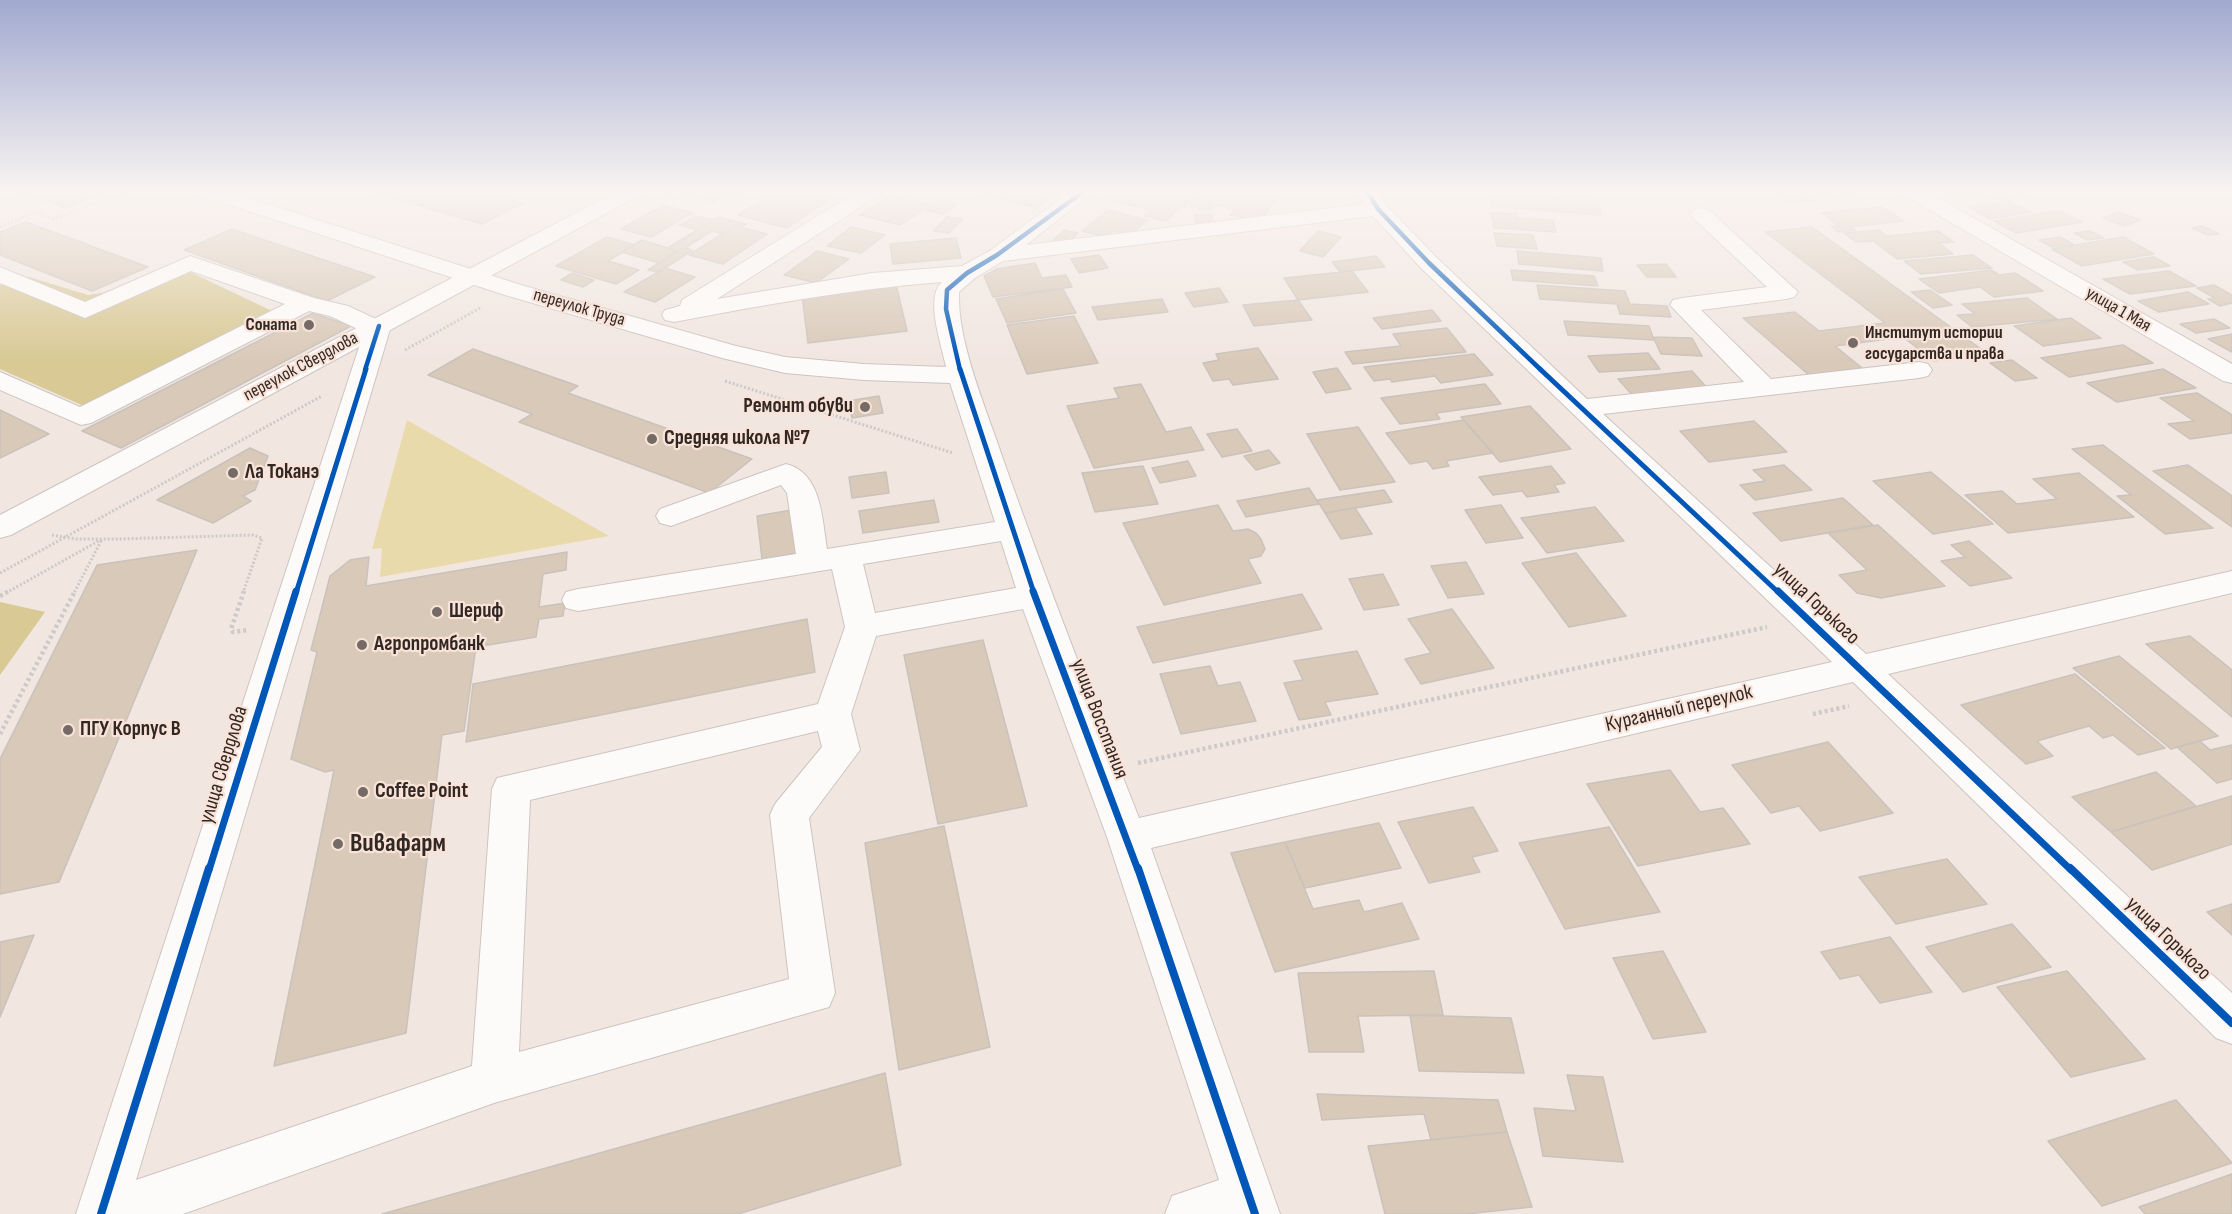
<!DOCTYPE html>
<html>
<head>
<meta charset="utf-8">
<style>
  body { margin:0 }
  canvas { display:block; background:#f1e6e0 }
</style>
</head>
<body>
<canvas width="2232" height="1214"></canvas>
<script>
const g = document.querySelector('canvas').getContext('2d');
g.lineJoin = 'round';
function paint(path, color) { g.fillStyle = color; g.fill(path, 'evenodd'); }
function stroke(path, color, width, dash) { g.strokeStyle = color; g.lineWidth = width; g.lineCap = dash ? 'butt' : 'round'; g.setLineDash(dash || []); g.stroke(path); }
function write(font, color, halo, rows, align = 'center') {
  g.font = font + ' "Sofia Sans Condensed",sans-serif'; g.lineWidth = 4.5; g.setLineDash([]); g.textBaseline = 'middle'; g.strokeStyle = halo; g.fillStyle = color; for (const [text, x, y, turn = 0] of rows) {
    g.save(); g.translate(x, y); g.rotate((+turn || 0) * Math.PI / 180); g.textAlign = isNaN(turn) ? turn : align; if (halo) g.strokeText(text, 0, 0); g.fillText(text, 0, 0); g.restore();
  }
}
const green = new Path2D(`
  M 407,420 L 609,536 L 380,577 L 382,548 L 372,549 Z`);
const forest = new Path2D(`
  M 182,268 L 274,312 L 84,406 L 0,369 L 0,285 L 29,277 L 88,295 L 107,292 L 158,271 Z
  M 0,602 L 45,612 L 0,675 Z`);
const building = new Path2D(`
  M 16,191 L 112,191 L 66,208 Z
  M 376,191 L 478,191 L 523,203 L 482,224 L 373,192 Z
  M 686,191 L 744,191 L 731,198 L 723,196 L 713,202 L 681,193 Z
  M 797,191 L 830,199 L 787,228 L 738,215 L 767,197 L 782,201 Z
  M 989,191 L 1060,191 L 1036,208 L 983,194 Z
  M 1140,191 L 1202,191 L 1185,207 L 1152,200 L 1158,195 Z
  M 1204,191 L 1233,197 L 1237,192 L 1276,200 L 1259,221 L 1230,215 L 1235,209 L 1215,205 L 1210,210 L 1190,206 Z
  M 1774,191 L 1854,191 L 1855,192 L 1806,193 L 1815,201 L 1786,202 Z
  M 1942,191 L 2038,191 L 2014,194 L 2019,197 L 1991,200 L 1982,195 L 1956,198 Z
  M 1490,192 L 1598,201 L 1601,215 L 1491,206 Z
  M 1116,193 L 1180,208 L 1166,221 L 1144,216 L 1151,210 L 1108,200 Z
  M 890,195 L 930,205 L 900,225 L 860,215 Z
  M 939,200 L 957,204 L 943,214 L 925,210 Z
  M 2009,201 L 2031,212 L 1990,219 L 1969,207 Z
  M 663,205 L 692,213 L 651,237 L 621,229 Z
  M 1882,207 L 1904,221 L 1850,227 L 1855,230 L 1838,232 L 1831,226 L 1839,226 L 1821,213 Z
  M 1108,210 L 1148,220 L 1130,235 L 1114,231 L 1106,237 L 1082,231 Z
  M 2059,211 L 2082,222 L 2016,233 L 1994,221 Z
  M 2119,212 L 2140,220 L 2124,226 L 2103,218 Z
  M 1491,213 L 1516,214 L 1517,218 L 1553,220 L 1556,232 L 1494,228 Z
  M 1211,214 L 1214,227 L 1197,227 L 1194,215 Z
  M 696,216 L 713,220 L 697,230 L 680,225 Z
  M 718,217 L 746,224 L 740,228 L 735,226 L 722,234 L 712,231 L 685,248 L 693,250 L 665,268 L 657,272 L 648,270 L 678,251 L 668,248 Z
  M 947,217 L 963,219 L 949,233 L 933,231 Z
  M 26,222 L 148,267 L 92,291 L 0,255 L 0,232 Z
  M 735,226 L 767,234 L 723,264 L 689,255 Z
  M 2203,226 L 2219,234 L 2208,235 L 2192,228 Z
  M 851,227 L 885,235 L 861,253 L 827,246 Z
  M 1812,227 L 1988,354 L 1934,361 L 1903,337 L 1835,346 L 1862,368 L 1809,375 L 1743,318 L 1795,312 L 1819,331 L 1885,323 L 1765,232 Z
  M 232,229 L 375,277 L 327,301 L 184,250 Z
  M 1064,230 L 1078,233 L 1064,246 L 1050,243 Z
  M 1879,230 L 1887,236 L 1938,231 L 1954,242 L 1939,243 L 1953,254 L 1897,259 L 1873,241 L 1856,242 L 1844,233 Z
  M 1318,231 L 1341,237 L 1323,257 L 1300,251 Z
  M 2090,231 L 2104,238 L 2087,240 L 2074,233 Z
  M 1494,233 L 1533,235 L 1537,249 L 1497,246 Z
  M 607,237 L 635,245 L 608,261 L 639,270 L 616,284 L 556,266 Z
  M 2060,237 L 2073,244 L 2052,247 L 2039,240 Z
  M 2123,237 L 2154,254 L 2082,266 L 2052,249 Z
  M 956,238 L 961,258 L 893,264 L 890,244 Z
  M 642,240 L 668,248 L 678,251 L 659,263 L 622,252 Z
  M 817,251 L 849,259 L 816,283 L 784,275 Z
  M 1517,251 L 1601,258 L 1603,271 L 1519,264 Z
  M 1099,255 L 1108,268 L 1079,273 L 1071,259 Z
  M 1973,255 L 1992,268 L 1921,274 L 1904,261 Z
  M 1376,256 L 1385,267 L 1340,272 L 1332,262 Z
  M 2154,257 L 2170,266 L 2138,270 L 2123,262 Z
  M 1035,263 L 1042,278 L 1066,275 L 1072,287 L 993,297 L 984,276 L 997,269 Z
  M 1666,264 L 1676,277 L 1647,277 L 1637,265 Z
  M 665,268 L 695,277 L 655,302 L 624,292 Z
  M 1511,270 L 1594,276 L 1598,286 L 1513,280 Z
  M 1991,270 L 1999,275 L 2015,273 L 2043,291 L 1994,297 L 1980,287 L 1939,293 L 1919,279 Z
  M 1352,271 L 1368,292 L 1298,300 L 1284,278 Z
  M 2169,271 L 2196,286 L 2130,294 L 2103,279 Z
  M 572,273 L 594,280 L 583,287 L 561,280 Z
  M 896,284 L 907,331 L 808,343 L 802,295 Z
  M 1537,285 L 1625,291 L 1630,304 L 1667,306 L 1671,317 L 1620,314 L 1617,304 L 1540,299 Z
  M 2214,285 L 2232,295 L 2232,303 L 2220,306 L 2208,299 L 2215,298 L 2197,288 Z
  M 1219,288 L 1228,302 L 1194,307 L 1185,293 Z
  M 1063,289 L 1076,313 L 1007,323 L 996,299 Z
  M 1930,290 L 1952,305 L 1933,308 L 1911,292 Z
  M 2188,292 L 2209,304 L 2159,312 L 2138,301 Z
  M 2027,298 L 2057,319 L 1972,327 L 1957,315 L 1975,314 L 1962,304 Z
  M 1162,299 L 1168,312 L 1098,320 L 1092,307 Z
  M 1298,300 L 1312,320 L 1254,326 L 1243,305 Z
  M 1432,310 L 1441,321 L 1382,329 L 1373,318 Z
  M 313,313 L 351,326 L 121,448 L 82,431 Z
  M 1074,316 L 1098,363 L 1027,374 L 1007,325 Z
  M 2071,318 L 2101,338 L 2043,346 L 2014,326 Z
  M 2214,319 L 2230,328 L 2196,333 L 2180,324 Z
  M 1564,321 L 1649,326 L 1654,340 L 1568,335 Z
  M 1447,328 L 1466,352 L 1353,364 L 1345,352 L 1401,346 L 1393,334 Z
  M 2232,334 L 2232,352 L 2208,339 Z
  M 1653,337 L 1692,338 L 1702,356 L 1661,354 Z
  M 2123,345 L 2153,363 L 2069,377 L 2041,358 Z
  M 1258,348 L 1278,379 L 1233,385 L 1229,379 L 1213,381 L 1203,363 L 1219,360 L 1216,354 Z
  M 473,349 L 578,386 L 568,393 L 752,459 L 709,493 L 519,422 L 532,414 L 428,375 Z
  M 1648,353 L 1660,369 L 1599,372 L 1588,356 Z
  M 1474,354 L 1493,375 L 1441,383 L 1435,376 L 1392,382 L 1390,379 L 1374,381 L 1364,367 Z
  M 2012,360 L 2037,378 L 2015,381 L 1990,363 Z
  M 1337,368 L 1351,389 L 1326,393 L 1313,372 Z
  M 2163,369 L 2196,388 L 2117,402 L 2087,383 Z
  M 1692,371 L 1709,390 L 1635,398 L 1618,379 Z
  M 1141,384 L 1166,432 L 1191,427 L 1204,450 L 1094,468 L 1067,406 L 1119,398 L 1114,388 Z
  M 1485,384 L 1501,404 L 1436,413 L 1440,419 L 1400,424 L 1381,398 Z
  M 2197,393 L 2232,415 L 2232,433 L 2190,439 L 2168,424 L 2194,421 L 2160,398 Z
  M 879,396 L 883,413 L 852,418 L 848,401 Z
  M 1530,406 L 1571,449 L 1500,462 L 1461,417 Z
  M 0,410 L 49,434 L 0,458 Z
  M 1464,420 L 1493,453 L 1446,461 L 1449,466 L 1433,469 L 1427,461 L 1410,464 L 1386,433 Z
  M 1754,421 L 1787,452 L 1709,462 L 1680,431 Z
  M 1358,427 L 1395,482 L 1340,490 L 1307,434 Z
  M 1237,429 L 1252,451 L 1222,457 L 1207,434 Z
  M 2103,445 L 2213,528 L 2165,534 L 2117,496 L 2131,495 L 2072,449 Z
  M 250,448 L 268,456 L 255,490 L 243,496 L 251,501 L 213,523 L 157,500 Z
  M 1269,450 L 1280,463 L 1256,470 L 1244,456 Z
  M 1188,461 L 1196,476 L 1160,483 L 1152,468 Z
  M 1784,465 L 1812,490 L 1755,500 L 1740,485 L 1765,481 L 1753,470 Z
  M 2188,465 L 2232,496 L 2232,527 L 2153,471 Z
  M 1143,466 L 1158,504 L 1095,512 L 1082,473 Z
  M 1551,466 L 1565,483 L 1554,485 L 1559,492 L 1527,497 L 1522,491 L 1493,495 L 1479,477 Z
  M 886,472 L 889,493 L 852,498 L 849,477 Z
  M 1931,472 L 1993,524 L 1933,534 L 1873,481 Z
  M 2079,473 L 2134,517 L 2008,533 L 1965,495 L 2002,491 L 2017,504 L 2057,499 L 2033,479 Z
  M 1309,488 L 1319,504 L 1246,517 L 1237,501 Z
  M 1384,490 L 1392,502 L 1325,513 L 1317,500 Z
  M 1843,498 L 1873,525 L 1781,541 L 1753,513 Z
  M 934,500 L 939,522 L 863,533 L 859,511 Z
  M 1218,505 L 1233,531 L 1248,529 L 1256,533 L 1261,539 L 1265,549 L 1261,556 L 1248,559 L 1261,583 L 1164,605 L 1123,523 Z
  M 1501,505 L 1523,538 L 1486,543 L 1465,510 Z
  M 1595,507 L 1624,541 L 1547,553 L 1521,518 Z
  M 1355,508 L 1372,534 L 1341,539 L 1325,513 Z
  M 797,509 L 803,552 L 762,559 L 757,516 Z
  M 1878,525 L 1945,586 L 1881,598 L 1857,593 L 1839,575 L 1867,570 L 1828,533 Z
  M 1969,541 L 2012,578 L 1970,586 L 1941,561 L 1965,557 L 1951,545 Z
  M 197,550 L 59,882 L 0,894 L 0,759 L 97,565 Z
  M 567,552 L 566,570 L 543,574 L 539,607 L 565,603 L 563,616 L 539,619 L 536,637 L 476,647 L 464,731 L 442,735 L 406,1033 L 274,1066 L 334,770 L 325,772 L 291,759 L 317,652 L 311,650 L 330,576 L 350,560 L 369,557 L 366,586 Z
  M 1576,553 L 1626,616 L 1569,627 L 1522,563 Z
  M 1466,562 L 1484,594 L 1448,598 L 1431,566 Z
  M 1383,574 L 1399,605 L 1364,610 L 1349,579 Z
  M 1302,594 L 1322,629 L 1153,663 L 1137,627 Z
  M 1452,609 L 1494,668 L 1421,684 L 1405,659 L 1431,653 L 1408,619 Z
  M 807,619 L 815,672 L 466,742 L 473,684 Z
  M 2190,636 L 2232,670 L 2232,717 L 2146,644 Z
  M 983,640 L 1027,806 L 938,824 L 904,655 Z
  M 1357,651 L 1378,694 L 1325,702 L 1331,715 L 1299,720 L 1284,683 L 1303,680 L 1294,661 Z
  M 2119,656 L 2218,736 L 2171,749 L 2073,668 Z
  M 1210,666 L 1218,686 L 1240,682 L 1256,721 L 1181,734 L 1160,674 Z
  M 2075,674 L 2165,748 L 2138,755 L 2113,735 L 2103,738 L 2089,726 L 2037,741 L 2053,756 L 2026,764 L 1961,705 Z
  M 2200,741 L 2210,750 L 2232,745 L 2232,779 L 2217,783 L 2177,747 Z
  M 1828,742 L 1893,813 L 1820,831 L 1799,806 L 1771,813 L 1732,765 Z
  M 1670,770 L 1700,812 L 1723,808 L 1750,844 L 1638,866 L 1587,784 Z
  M 2156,772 L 2196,806 L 2111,832 L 2072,797 Z
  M 2232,796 L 2232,844 L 2152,870 L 2111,832 Z
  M 1473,807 L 1498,851 L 1472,857 L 1480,872 L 1429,883 L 1398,822 Z
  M 1379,823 L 1401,868 L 1305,888 L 1285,842 Z
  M 944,826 L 990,1047 L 899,1070 L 865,843 Z
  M 1609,827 L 1660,912 L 1565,929 L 1519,843 Z
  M 1285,842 L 1313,909 L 1359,900 L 1364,912 L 1402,903 L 1419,939 L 1275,972 L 1231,853 Z
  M 1947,859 L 1987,904 L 1896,924 L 1859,877 Z
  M 2232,904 L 2232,935 L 2207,912 Z
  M 2012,924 L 2051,967 L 1963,992 L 1926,947 Z
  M 34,935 L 0,1017 L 0,942 Z
  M 1890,937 L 1932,992 L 1880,1003 L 1859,975 L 1840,979 L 1821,952 Z
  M 1663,951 L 1706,1032 L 1653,1039 L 1613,958 Z
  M 1434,971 L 1443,1015 L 1358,1016 L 1364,1052 L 1309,1052 L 1298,973 Z
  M 2067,971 L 2145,1059 L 2071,1077 L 1997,987 Z
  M 1410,1015 L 1511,1018 L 1524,1073 L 1419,1071 Z
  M 885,1073 L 901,1165 L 738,1214 L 382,1214 Z
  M 1567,1075 L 1603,1077 L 1623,1162 L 1543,1156 L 1534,1108 L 1576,1111 Z
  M 1317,1094 L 1498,1100 L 1507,1132 L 1431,1140 L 1424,1114 L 1322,1120 Z
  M 2176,1100 L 2232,1163 L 2102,1206 L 2048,1141 Z
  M 1507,1132 L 1532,1207 L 1466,1214 L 1385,1214 L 1368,1146 Z
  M 2232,1174 L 2232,1214 L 2145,1214 L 2139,1207 Z`);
const pathFar1 = new Path2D(`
  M 661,198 L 673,191
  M 0,227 L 36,212 L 54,219 L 128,191
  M 405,350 L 482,307
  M 725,381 L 953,453
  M 52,535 L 76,539 L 118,539 L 253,535 L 262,538 L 243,593
  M 0,573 L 322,396
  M 6,593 L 102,539 L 74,593`);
const path = new Path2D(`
  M 244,591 L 231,629 L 233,632 L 248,630
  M 0,596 L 9,591
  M 1813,714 L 1849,706
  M 0,734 L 75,591
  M 1138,763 L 1767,627`);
const minor = new Path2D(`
  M 196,191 L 227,191 L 521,285 L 736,346 L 785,357 L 864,364 L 946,367 C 942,346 924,297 942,282 C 852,289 763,305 674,322 L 665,320 L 662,315 L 665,310 L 680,306 L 682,300 L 858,191 L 883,191 L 879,195 L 717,299 L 872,273 L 962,266 L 991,250 L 1071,191 L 1095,191 L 1026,245 L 1364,204 L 1357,191 L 1377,191 L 1386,205 L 1437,258 L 1587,399 L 1744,382 L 1670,305 L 1673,300 L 1682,298 L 1767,287 L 1690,215 L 1693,210 L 1701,208 L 1709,210 L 1798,292 L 1794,297 L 1786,299 L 1701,310 L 1771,379 L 1919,362 L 1928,364 L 1932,370 L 1928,376 L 1919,378 L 1603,414 L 1866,654 L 2232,571 L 2232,593 L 1888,674 L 2232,993 L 2232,1044 L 2216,1038 L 1853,682 L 1151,848 L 1280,1214 L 1165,1214 L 1172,1196 L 1219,1180 L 1107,837 L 1023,609 L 876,636 L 851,714 L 860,750 L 809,818 L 835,993 L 829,1007 L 494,1103 L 183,1214 L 76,1214 L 364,332 L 330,316 L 309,311 L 91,423 L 81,425 L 0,390 L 0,372 L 80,407 L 285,304 L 191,271 L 85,318 L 0,283 L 0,267 L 85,302 L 190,256 L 314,298 L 348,306 L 376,319 L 388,321 L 391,326 L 136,1180 L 472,1066 L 492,789 L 497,778 L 818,704 L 845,627 L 832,569 L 578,611 L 566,608 L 562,600 L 566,592 L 578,589 L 796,554 L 787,493 L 781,485 L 671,526 L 660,523 L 656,516 L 660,509 L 786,464 C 822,473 822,519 827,549 L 995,522 L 950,383 L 864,380 L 785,373 L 722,358 L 505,295 L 200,195 ZM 1373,216 L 1421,268 L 1832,662 L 1139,818 C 1092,699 1046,580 1003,459 C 987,410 957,343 959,292 L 975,278 L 1003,261 ZM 1001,541 L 1016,588 L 875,613 L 863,564 ZM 818,731 L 822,747 L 775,804 L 770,815 L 789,979 L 519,1052 L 530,800 Z
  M 1900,191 L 1926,191 L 2232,364 L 2232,383 L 2223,381 L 1904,195 Z`);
const major = new Path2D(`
  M 618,191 L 644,191 L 640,195 L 11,535 L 0,538 L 0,515 Z`);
const cyclewayFar3 = new Path2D(`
  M 1367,191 L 1378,209 L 1429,263 L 1541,370
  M 365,370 L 379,326
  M 960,370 L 946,309 L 947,290 L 967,273 L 997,255 L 1084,191`);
const cyclewayFar2 = new Path2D(`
  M 960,369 L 1034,593
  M 1540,369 L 1779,593
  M 296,593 L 366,369`);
const cyclewayFar1 = new Path2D(`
  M 1033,591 L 1138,870
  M 1778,591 L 2071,870
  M 209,870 L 296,591`);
const cycleway = new Path2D(`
  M 1138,868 L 1255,1214
  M 2070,868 L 2232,1023
  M 101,1214 L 209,868`);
const markers = [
  [309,325,6,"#746a66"],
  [1853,343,6,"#746a66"],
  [865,407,6,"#746a66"],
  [652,439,6,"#746a66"],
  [233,473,6,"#746a66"],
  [437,612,6,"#746a66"],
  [362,645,6,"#746a66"],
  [68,730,6,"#746a66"],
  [363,792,6,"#746a66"],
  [338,844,6,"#746a66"]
];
const farStreetnames = [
  ["переулок Труда",579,308,16],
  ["улица 1 Мая",2118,310,30],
  ["переулок Свердлова",301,367,-28]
];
const farPoinames = [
  ["Соната",297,325],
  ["Институт истории",1865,333,"left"],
  ["государства и права",1865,354,"left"]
];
const poiNames = [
  ["Ремонт обуви",853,407,"right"],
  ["Средняя школа №7",664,439],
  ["Ла Токанэ",245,473],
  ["Шериф",449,612],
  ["Агропромбанк",374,645],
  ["ПГУ Корпус В",80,730],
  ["Coffee Point",375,792]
];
const streetNames = [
  ["улица Горького",1816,604,43],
  ["Курганный переулок",1679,709,-13],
  ["улица Восстания",1099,719,69],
  ["улица Свердлова",224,765,-73],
  ["улица Горького",2168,939,44]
];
const nearPoinames = [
  ["Вивафарм",350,844]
];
paint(green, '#e9daab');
paint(forest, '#d8c995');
paint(building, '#d9c9b8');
stroke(building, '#cac2bc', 1.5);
stroke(minor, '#cdc4c0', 2);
stroke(major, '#cdc4c0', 2);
stroke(pathFar1, '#cdcac8', 3, [2, 2]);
stroke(path, '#cdcac8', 4.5, [3, 3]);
paint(minor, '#fdfbfa');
paint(major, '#fdfbfa');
stroke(cyclewayFar3, '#0057b8', 4.5);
stroke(cyclewayFar2, '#0057b8', 5);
stroke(cyclewayFar1, '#0057b8', 7);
stroke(cycleway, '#0057b8', 8);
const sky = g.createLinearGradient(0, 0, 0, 361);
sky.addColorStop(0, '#a1a9d0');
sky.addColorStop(0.53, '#f9f4f1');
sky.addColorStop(1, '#f9f4f100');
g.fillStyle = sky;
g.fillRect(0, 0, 2232, 361);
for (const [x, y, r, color] of markers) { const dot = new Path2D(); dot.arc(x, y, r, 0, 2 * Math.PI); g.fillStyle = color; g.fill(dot); stroke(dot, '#f9e3d8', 2); }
write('18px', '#312824', '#f9e3d8', farStreetnames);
write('bold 18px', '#312824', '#f9e3d8', farPoinames, 'right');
write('bold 21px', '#312824', '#f9e3d8', poiNames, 'left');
write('21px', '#312824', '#f9e3d8', streetNames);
write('bold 26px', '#312824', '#f9e3d8', nearPoinames, 'left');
</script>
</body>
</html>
